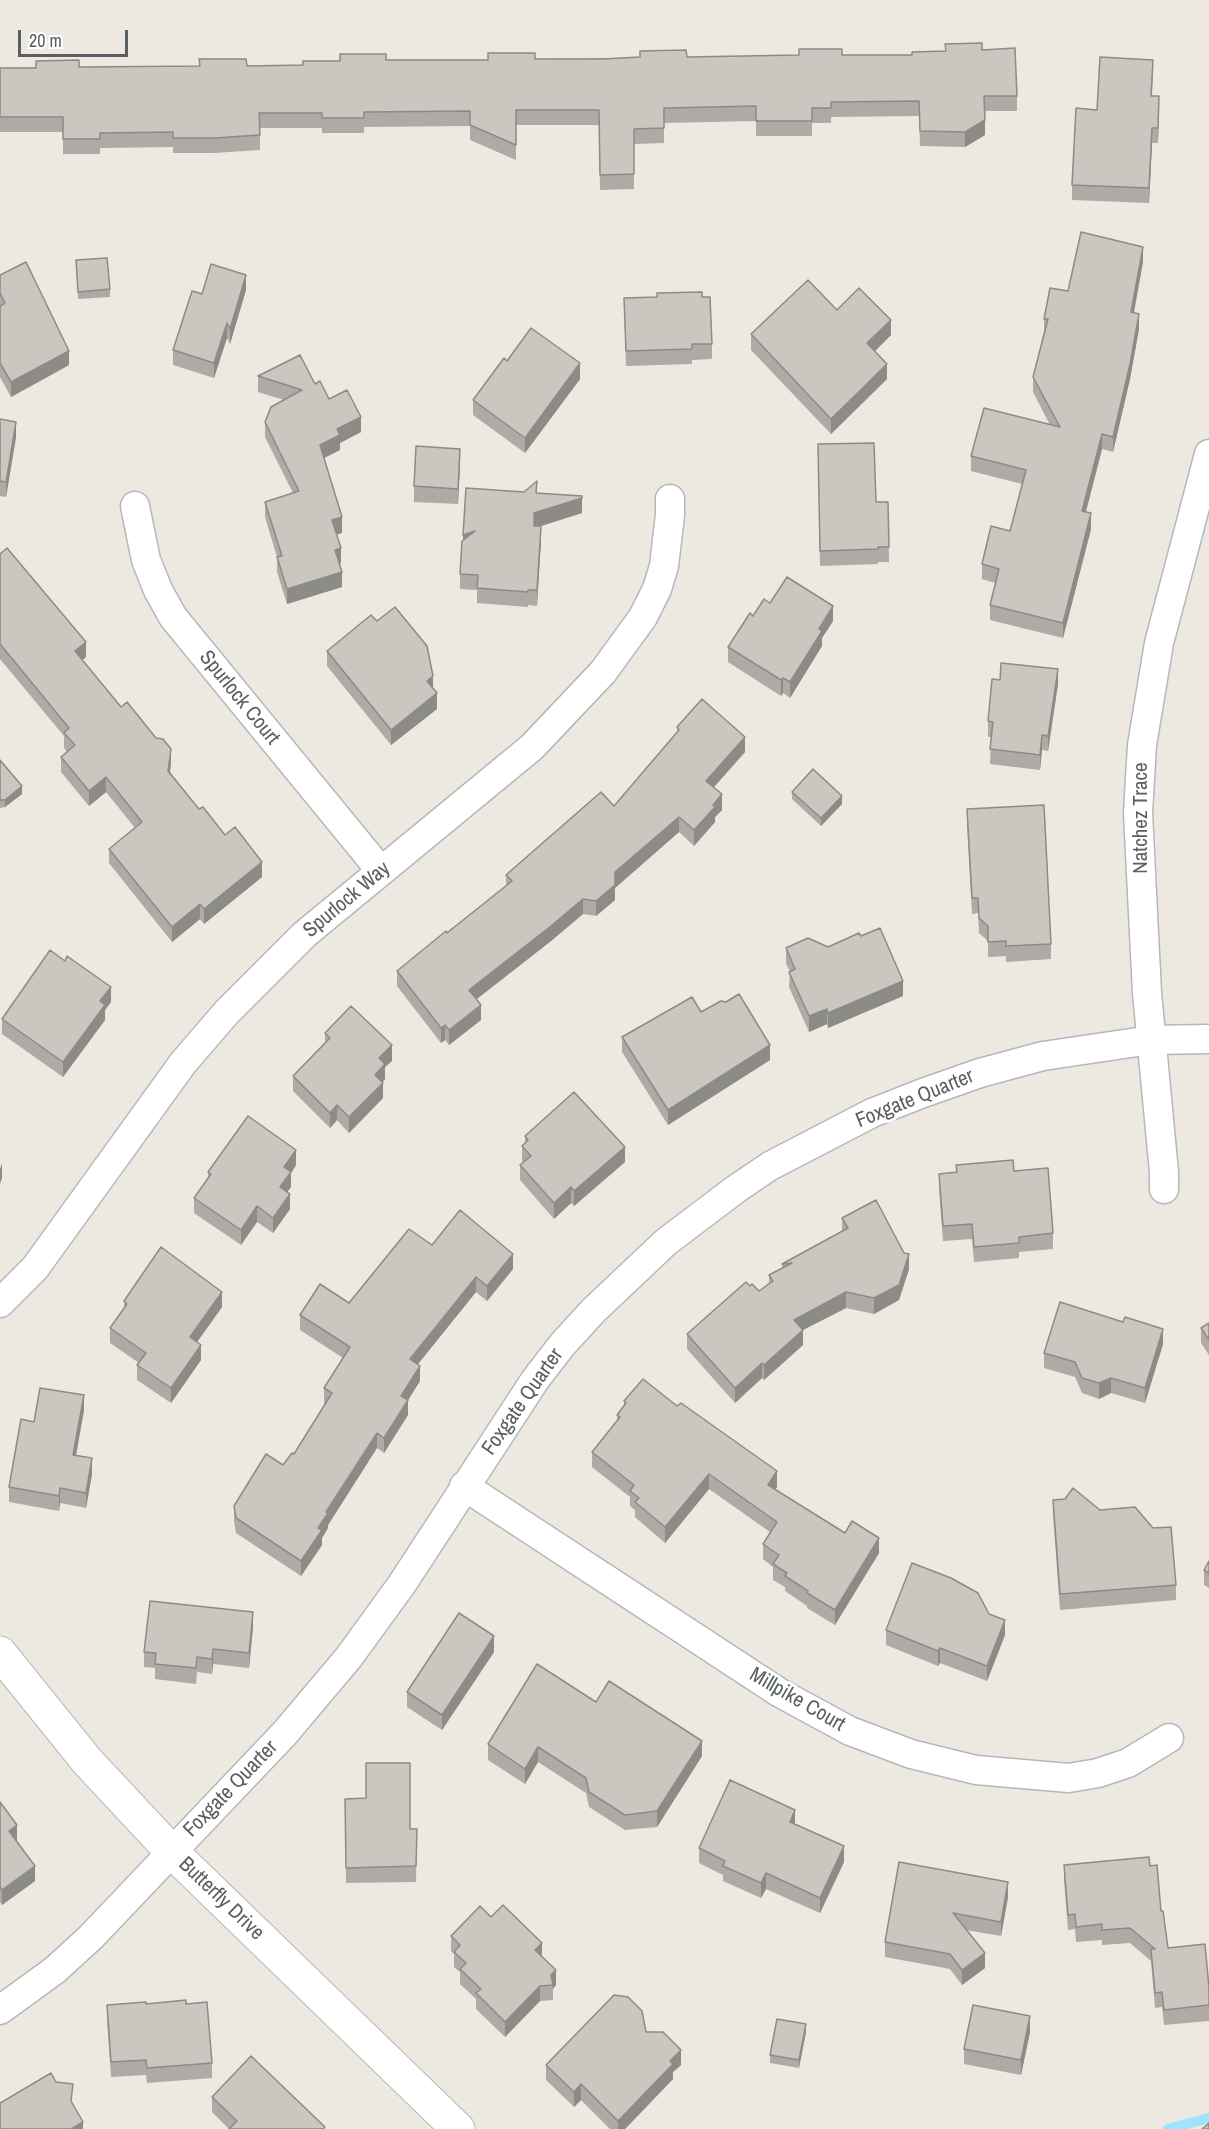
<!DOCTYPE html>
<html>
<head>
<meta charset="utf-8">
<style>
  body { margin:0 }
  #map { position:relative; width:1209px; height:2129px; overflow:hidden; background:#ede9e1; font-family:"Archivo Narrow",sans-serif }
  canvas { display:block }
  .scale { position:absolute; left:18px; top:30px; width:110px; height:27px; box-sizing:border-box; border:3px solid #595f62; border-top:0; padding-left:8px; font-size:18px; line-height:21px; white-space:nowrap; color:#595f62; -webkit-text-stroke:4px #fff; paint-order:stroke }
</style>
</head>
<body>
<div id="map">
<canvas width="1209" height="2129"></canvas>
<div class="scale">20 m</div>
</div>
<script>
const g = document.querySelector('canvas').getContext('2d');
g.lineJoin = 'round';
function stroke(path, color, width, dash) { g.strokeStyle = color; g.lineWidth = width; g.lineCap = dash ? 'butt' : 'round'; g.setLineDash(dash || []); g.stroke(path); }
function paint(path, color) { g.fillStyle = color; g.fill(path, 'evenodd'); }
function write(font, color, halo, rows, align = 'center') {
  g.font = font + ' "Archivo Narrow",sans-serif'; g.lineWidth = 6; g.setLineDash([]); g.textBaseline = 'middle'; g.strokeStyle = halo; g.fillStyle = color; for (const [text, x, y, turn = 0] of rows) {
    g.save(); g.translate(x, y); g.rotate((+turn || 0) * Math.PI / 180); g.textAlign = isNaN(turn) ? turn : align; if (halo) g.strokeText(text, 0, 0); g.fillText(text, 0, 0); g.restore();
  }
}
const stream = new Path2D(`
  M 1168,2129 L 1209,2118`);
const minor = new Path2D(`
  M 135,506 L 146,560 L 158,590 L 173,617 L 381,871
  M 1164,1189 L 1164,1172 L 1147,993 L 1138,813 L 1142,745 L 1159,643 L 1209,454
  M 0,1303 L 35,1268 L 183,1063 L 226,1013 L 305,934 L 532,747 L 603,672 L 643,617 L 657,589 L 664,566 L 670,515 L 670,499
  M 464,1486 L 780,1693 L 850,1731 L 911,1754 L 976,1770 L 1069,1778 L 1098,1773 L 1128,1763 L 1169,1738
  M 0,2010 L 55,1970 L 91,1937 L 285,1733 L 349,1657 L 402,1584 L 535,1380 L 562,1345 L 593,1311 L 666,1242 L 736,1189 L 770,1166 L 872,1113 L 923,1093 L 980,1073 L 1043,1056 L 1151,1040 L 1209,1039`);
const tertiary = new Path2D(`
  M 0,1653 L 87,1761 L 171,1851 L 458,2129`);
const wall = new Path2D(`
  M 945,44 L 982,50 L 1017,96 L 1017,111 L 985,111 L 985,135 L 965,147 L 920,146 L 919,116 L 831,117 L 831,123 L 812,123 L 812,136 L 756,136 L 756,121 L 664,123 L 664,143 L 634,144 L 634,189 L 600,190 L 599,125 L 516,125 L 516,160 L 470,140 L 470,126 L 364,127 L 364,133 L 322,133 L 322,128 L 260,128 L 260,150 L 214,153 L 173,153 L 173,147 L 100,148 L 100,154 L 63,154 L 63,132 L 0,132 L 0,68 L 79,67 L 303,65 L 340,61 L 386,60 L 453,60 L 842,55 L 912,55 L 945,51 Z
  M 1153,75 L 1152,96 L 1159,111 L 1158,143 L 1152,143 L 1149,203 L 1072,200 L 1072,185 L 1097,110 Z
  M 76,260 L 110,289 L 110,297 L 78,299 Z
  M 1143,262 L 1134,313 L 1139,329 L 1130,379 L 1113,452 L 1102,449 L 1086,512 L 1091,529 L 1063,638 L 990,620 L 990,605 L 995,583 L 982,579 L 982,564 L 1010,531 L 1022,484 L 971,471 L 971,456 L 1050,425 L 1033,392 L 1033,377 L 1044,332 L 1044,319 L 1068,291 Z
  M 0,275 L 69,365 L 11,397 L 0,377 Z
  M 246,290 L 230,344 L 227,338 L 214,378 L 173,365 L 173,350 L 202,294 Z
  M 702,297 L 712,344 L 712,359 L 692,360 L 692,364 L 626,366 L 624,298 Z
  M 837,310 L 891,335 L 875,351 L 887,379 L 831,434 L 751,350 L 751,334 Z
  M 507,361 L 580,379 L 525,453 L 473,415 L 473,400 Z
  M 258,376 L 315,384 L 361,432 L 340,443 L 340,450 L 324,458 L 342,533 L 336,534 L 341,563 L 339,564 L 342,587 L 287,604 L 277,572 L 277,557 L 265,517 L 265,502 L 293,493 L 265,437 L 265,422 L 284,400 L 258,392 Z
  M 0,419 L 16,437 L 6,497 L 0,496 L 0,497 Z
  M 818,459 L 876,502 L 888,502 L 889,562 L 878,562 L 878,564 L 820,566 Z
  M 460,464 L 458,504 L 414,502 L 414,486 Z
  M 524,492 L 537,493 L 582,513 L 541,526 L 541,541 L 537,606 L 528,605 L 528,607 L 477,603 L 477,590 L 460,589 L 460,574 Z
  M 0,554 L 86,657 L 82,660 L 121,707 L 171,763 L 170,772 L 199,809 L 225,835 L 262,877 L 204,924 L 200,919 L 172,942 L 109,863 L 109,849 L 135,828 L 106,792 L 89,806 L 61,772 L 61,757 L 67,752 L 64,748 L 64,736 L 0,659 Z
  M 770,603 L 833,621 L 822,638 L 822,646 L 790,698 L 783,693 L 781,696 L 728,662 L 728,647 L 753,616 Z
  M 327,651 L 437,709 L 391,745 L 327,666 Z
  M 1000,680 L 1058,684 L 1048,751 L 1042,750 L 1040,770 L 990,764 L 991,737 L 988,737 L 988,721 Z
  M 677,727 L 745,752 L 714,787 L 722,810 L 715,817 L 715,822 L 694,846 L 679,832 L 615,888 L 615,900 L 596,916 L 583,914 L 551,941 L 477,999 L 481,1020 L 449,1045 L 445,1040 L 441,1043 L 397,986 L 397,971 L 506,886 L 506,875 L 614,806 L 677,733 Z
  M 0,760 L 22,794 L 5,807 L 0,808 Z
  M 792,792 L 842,804 L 821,826 L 792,799 Z
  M 967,809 L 1051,944 L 1051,959 L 1006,962 L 1006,956 L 988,957 L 988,941 L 979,933 L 978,913 L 972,914 L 967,824 Z
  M 861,936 L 903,996 L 828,1028 L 827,1024 L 809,1032 L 789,987 L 790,971 L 786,964 L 786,948 L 828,947 Z
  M 111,1002 L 105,1010 L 105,1020 L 63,1077 L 2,1034 L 2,1019 Z
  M 701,1012 L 770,1060 L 668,1125 L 622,1052 L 622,1037 Z
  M 325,1033 L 392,1061 L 385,1067 L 385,1079 L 382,1083 L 383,1098 L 349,1133 L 337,1120 L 330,1128 L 293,1091 L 293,1076 L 325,1042 Z
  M 525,1136 L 625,1162 L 574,1206 L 571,1203 L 554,1219 L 520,1180 L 520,1165 L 523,1162 L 522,1161 L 522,1146 L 525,1143 Z
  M 296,1165 L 291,1173 L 291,1187 L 287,1192 L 290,1209 L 273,1233 L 257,1222 L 241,1245 L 194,1213 L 194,1198 L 208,1178 L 208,1172 Z
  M 956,1165 L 1014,1171 L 1053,1233 L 1053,1249 L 1019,1252 L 1019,1258 L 974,1262 L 972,1239 L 943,1241 L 939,1189 L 939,1174 L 956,1172 Z
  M 842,1218 L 909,1269 L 899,1300 L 874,1314 L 846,1308 L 803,1330 L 803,1345 L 764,1380 L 762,1378 L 735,1403 L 687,1349 L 687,1334 L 750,1286 L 759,1291 L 769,1283 L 769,1275 L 782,1269 L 782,1264 L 842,1231 Z
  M 432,1245 L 513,1269 L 487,1301 L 476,1292 L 418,1364 L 420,1381 L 408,1400 L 408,1415 L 384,1453 L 377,1448 L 328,1525 L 328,1528 L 322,1538 L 322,1545 L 301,1576 L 236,1533 L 234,1521 L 234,1506 L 283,1465 L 294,1454 L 326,1404 L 324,1403 L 324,1388 L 343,1358 L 300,1330 L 300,1315 L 349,1303 Z
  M 124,1301 L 222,1307 L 197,1342 L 201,1360 L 171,1403 L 137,1380 L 137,1365 L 139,1363 L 110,1343 L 110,1328 L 124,1309 Z
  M 1209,1323 L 1209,1355 L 1201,1343 L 1201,1328 Z
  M 1163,1344 L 1145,1403 L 1111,1393 L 1099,1399 L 1082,1393 L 1075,1377 L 1044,1368 L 1044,1353 Z
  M 624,1401 L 777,1487 L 775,1489 L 845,1533 L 879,1553 L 835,1625 L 807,1608 L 807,1606 L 785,1591 L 785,1587 L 773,1580 L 773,1567 L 763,1559 L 763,1544 L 770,1532 L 709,1489 L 665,1543 L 635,1517 L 635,1510 L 630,1506 L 630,1497 L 592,1467 L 592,1452 L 617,1421 L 617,1415 L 624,1406 Z
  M 84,1410 L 76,1456 L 92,1474 L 86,1508 L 60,1503 L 59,1511 L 9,1502 L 9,1487 L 34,1422 Z
  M 1053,1500 L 1100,1510 L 1176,1585 L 1176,1600 L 1060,1610 L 1053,1515 Z
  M 1209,1561 L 1209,1588 L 1204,1585 L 1204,1570 Z
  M 253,1627 L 249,1668 L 213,1664 L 212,1674 L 197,1672 L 196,1684 L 155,1679 L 155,1668 L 144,1667 L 144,1652 Z
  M 886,1630 L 1005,1635 L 987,1681 L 940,1663 L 938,1666 L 886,1645 Z
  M 494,1652 L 442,1730 L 407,1707 L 407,1692 Z
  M 596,1702 L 702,1756 L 657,1827 L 625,1830 L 589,1807 L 586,1793 L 538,1762 L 525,1784 L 488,1760 L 488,1744 Z
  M 345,1799 L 410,1829 L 417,1829 L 416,1882 L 346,1883 Z
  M 0,1802 L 17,1840 L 16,1840 L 35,1881 L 2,1905 L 0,1902 Z
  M 795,1824 L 844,1862 L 820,1913 L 766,1889 L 761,1898 L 723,1881 L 723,1875 L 699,1863 L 699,1848 Z
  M 899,1862 L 1008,1897 L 1001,1936 L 966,1930 L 985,1968 L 962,1985 L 950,1969 L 885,1957 L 885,1942 Z
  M 1064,1865 L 1150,1866 L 1161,1911 L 1168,1948 L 1209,1988 L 1209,2021 L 1164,2025 L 1162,2007 L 1155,2008 L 1151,1961 L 1130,1943 L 1102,1945 L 1102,1940 L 1076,1942 L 1075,1929 L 1068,1930 L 1064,1880 Z
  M 491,1917 L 542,1957 L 556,1985 L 553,1989 L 553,2000 L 540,2001 L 505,2037 L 476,2009 L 476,1999 L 460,1984 L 460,1972 L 454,1967 L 454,1954 L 451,1951 L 451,1936 Z
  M 146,2004 L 186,2004 L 212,2063 L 212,2078 L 147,2083 L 146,2075 L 111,2077 L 107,2020 L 107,2005 Z
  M 646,2032 L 681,2065 L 673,2072 L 673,2079 L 625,2129 L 610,2129 L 581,2100 L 574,2107 L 546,2080 L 546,2065 Z
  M 806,2032 L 799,2068 L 770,2063 L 770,2055 Z
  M 1030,2032 L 1021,2075 L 964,2064 L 964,2049 Z
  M 212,2097 L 325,2129 L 229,2129 L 212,2112 Z`);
const shadedWall = new Path2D(`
  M 1159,96 L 1159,111 L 1158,143 L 1158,128 Z
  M 985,120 L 985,135 L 965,147 L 965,132 Z
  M 1152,128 L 1152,143 L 1149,203 L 1149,188 Z
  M 1143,247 L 1143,262 L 1131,327 L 1131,312 Z
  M 246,275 L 246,290 L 230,344 L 230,329 Z
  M 1139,314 L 1139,329 L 1130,379 L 1113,452 L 1113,437 Z
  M 891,320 L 891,335 L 867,359 L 867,343 Z
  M 227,323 L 227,338 L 214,378 L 214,363 Z
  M 69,351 L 69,365 L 11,397 L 11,382 Z
  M 580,363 L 580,379 L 525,453 L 525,438 Z
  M 887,364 L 887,379 L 831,434 L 831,419 Z
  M 361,417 L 361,432 L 340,443 L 340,450 L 320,460 L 320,445 L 337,429 Z
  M 16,422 L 16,437 L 6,497 L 6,482 Z
  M 1102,434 L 1102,449 L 1082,526 L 1082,511 Z
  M 460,449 L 460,464 L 458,504 L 458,489 Z
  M 582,498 L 582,513 L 541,526 L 541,541 L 537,606 L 537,590 L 534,541 L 534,513 Z
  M 1091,513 L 1091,529 L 1063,638 L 1063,623 Z
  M 342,517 L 342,533 L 332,536 L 332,520 Z
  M 475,531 L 463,550 L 463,535 Z
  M 341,548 L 341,563 L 335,565 L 335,550 Z
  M 342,572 L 342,587 L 287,604 L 287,589 Z
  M 833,606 L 833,621 L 822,638 L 822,646 L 790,698 L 790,682 L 819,629 Z
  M 86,642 L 86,657 L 75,666 L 75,651 Z
  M 1058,669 L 1058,684 L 1048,751 L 1048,736 Z
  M 433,676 L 433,692 L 427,681 Z
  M 783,678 L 783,693 L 781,696 L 781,680 Z
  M 437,693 L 437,709 L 391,745 L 391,730 Z
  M 1042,735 L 1042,750 L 1040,770 L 1040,755 Z
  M 745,737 L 745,752 L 706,796 L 706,781 Z
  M 171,749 L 171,763 L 168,786 L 168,771 Z
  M 106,777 L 106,792 L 89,806 L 89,791 Z
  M 22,786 L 22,794 L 5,807 L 5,800 Z
  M 722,794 L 722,810 L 715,817 L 715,822 L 694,846 L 694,830 Z
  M 842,796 L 842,804 L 821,826 L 821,818 Z
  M 679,817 L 679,832 L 615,888 L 615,900 L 596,916 L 596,901 L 615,872 Z
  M 262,862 L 262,877 L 204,924 L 204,909 Z
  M 583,899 L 583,914 L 551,941 L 469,1005 L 469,990 Z
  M 200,904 L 200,919 L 172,942 L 172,927 Z
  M 903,981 L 903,996 L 828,1028 L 828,1013 Z
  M 111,987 L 111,1002 L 105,1010 L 105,1020 L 63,1077 L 63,1062 L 100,1001 Z
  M 481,1005 L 481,1020 L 449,1045 L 449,1030 Z
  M 827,1009 L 827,1024 L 809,1032 L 809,1016 Z
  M 445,1025 L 445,1040 L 441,1043 L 441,1028 Z
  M 392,1045 L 392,1061 L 385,1067 L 385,1079 L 375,1091 L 375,1075 L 379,1058 Z
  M 770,1045 L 770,1060 L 668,1125 L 668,1110 Z
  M 383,1083 L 383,1098 L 349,1133 L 349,1117 Z
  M 337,1105 L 337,1120 L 330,1128 L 330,1113 Z
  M 625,1147 L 625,1162 L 574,1206 L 574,1191 Z
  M 296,1150 L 296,1165 L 291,1173 L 291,1187 L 280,1202 L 280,1187 L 284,1167 Z
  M 2,1163 L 2,1178 L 0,1184 L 0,1169 Z
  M 571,1187 L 571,1203 L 554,1219 L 554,1203 Z
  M 290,1194 L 290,1209 L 273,1233 L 273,1218 Z
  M 257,1206 L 257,1222 L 241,1245 L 241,1230 Z
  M 513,1254 L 513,1269 L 487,1301 L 487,1286 Z
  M 909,1254 L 909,1269 L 899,1300 L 874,1314 L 874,1298 Z
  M 476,1277 L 476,1292 L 410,1374 L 410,1359 Z
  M 222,1292 L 222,1307 L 190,1352 L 190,1337 Z
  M 846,1292 L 846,1308 L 803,1330 L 803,1345 L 764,1380 L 764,1365 L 794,1320 Z
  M 1163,1329 L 1163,1344 L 1145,1403 L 1145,1388 Z
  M 201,1345 L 201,1360 L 171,1403 L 171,1388 Z
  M 762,1363 L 762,1378 L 735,1403 L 735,1388 Z
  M 420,1366 L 420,1381 L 401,1411 L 401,1396 Z
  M 1111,1378 L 1111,1393 L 1099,1399 L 1099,1383 Z
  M 84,1395 L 84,1410 L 73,1471 L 73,1455 Z
  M 408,1400 L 408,1415 L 384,1453 L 384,1438 Z
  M 377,1433 L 377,1448 L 328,1525 L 328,1528 L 322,1538 L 322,1545 L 301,1576 L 301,1561 L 326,1512 Z
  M 92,1458 L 92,1474 L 86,1508 L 86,1493 Z
  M 777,1471 L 777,1487 L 768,1500 L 768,1485 Z
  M 709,1474 L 709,1489 L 665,1543 L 665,1527 Z
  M 60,1488 L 60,1503 L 59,1511 L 59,1496 Z
  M 879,1538 L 879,1553 L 835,1625 L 835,1610 Z
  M 253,1612 L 253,1627 L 249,1668 L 249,1653 Z
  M 1005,1620 L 1005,1635 L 987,1681 L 987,1666 Z
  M 494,1636 L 494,1652 L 442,1730 L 442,1715 Z
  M 940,1648 L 940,1663 L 938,1666 L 938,1651 Z
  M 213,1649 L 213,1664 L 212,1674 L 212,1659 Z
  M 702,1741 L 702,1756 L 657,1827 L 657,1811 Z
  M 538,1747 L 538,1762 L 525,1784 L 525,1769 Z
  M 795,1810 L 795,1825 L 790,1822 Z
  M 17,1825 L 17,1840 L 9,1846 L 9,1831 Z
  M 844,1846 L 844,1862 L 820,1913 L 820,1898 Z
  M 35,1866 L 35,1881 L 2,1905 L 2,1890 Z
  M 766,1873 L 766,1889 L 761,1898 L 761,1883 Z
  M 1008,1882 L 1008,1897 L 1001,1936 L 1001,1922 Z
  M 542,1943 L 542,1958 L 535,1950 Z
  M 985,1953 L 985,1968 L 962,1985 L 962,1970 Z
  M 556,1970 L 556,1985 L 553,1989 L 551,1975 Z
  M 540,1986 L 540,2001 L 505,2037 L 505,2022 Z
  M 1030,2016 L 1030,2032 L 1021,2075 L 1021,2060 Z
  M 806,2024 L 806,2032 L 799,2068 L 799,2060 Z
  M 681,2050 L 681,2065 L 673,2072 L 673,2079 L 625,2129 L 618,2129 L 618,2121 L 670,2061 Z
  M 581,2084 L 581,2100 L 574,2107 L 574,2092 Z
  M 83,2122 L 83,2129 L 71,2129 Z`);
const building = new Path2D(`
  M 982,43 L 982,50 L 1015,48 L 1017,96 L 984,96 L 985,120 L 965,132 L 920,131 L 919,101 L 831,102 L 831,108 L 812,108 L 812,121 L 756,121 L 756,106 L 664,108 L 664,128 L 634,129 L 634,174 L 600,175 L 599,110 L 516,110 L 516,145 L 470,125 L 470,111 L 364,112 L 364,118 L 322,118 L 322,113 L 259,113 L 260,135 L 214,138 L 173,138 L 173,132 L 100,133 L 100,139 L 63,139 L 63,117 L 0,117 L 0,68 L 36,68 L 36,61 L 79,60 L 79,67 L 200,66 L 199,59 L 246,59 L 247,66 L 303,65 L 303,61 L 340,61 L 340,54 L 386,54 L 386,60 L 488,60 L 488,53 L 535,53 L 535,59 L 603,59 L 640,57 L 640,51 L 686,50 L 687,57 L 799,55 L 799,49 L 842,49 L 842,55 L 912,55 L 912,52 L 946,51 L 945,44 Z
  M 1100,57 L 1153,60 L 1151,96 L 1159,96 L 1158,128 L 1152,128 L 1149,188 L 1072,185 L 1076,108 L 1097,110 Z
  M 1081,232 L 1143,247 L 1131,312 L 1139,314 L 1130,364 L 1113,437 L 1102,434 L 1082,511 L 1091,513 L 1063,623 L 990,605 L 999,569 L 982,564 L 991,526 L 1010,531 L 1026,470 L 971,456 L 984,408 L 1060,427 L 1033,377 L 1048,319 L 1044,319 L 1050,288 L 1068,291 Z
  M 107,258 L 110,289 L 78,292 L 76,260 Z
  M 26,262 L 69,351 L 11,382 L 0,363 L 0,306 L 5,303 L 0,293 L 0,275 Z
  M 211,264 L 246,275 L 230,329 L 227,323 L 214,363 L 173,350 L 192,291 L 202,294 Z
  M 808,280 L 837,310 L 859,288 L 891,320 L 867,343 L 887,364 L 831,419 L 751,334 Z
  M 702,292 L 702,297 L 710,297 L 712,344 L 692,344 L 692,349 L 626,351 L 624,298 L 657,297 L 657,293 Z
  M 531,328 L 580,363 L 525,438 L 473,400 L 504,358 L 507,361 Z
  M 300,355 L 315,384 L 320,381 L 329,399 L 347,390 L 361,417 L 337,429 L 340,435 L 320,445 L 342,517 L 332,520 L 341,548 L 335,550 L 342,572 L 287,589 L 277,557 L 282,556 L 265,502 L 299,491 L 265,422 L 271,407 L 302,390 L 258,376 Z
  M 0,419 L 16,422 L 6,482 L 0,481 L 0,482 Z
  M 874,443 L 876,502 L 888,502 L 889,547 L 878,547 L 878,549 L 820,551 L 818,444 Z
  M 416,446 L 460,449 L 458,489 L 414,486 Z
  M 537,481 L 536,493 L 582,496 L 582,498 L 534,513 L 534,526 L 541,526 L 537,590 L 528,590 L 528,592 L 477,588 L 478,575 L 460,574 L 462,541 L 475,531 L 463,535 L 466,488 L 524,492 Z
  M 7,548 L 86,642 L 75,651 L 121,707 L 127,702 L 156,738 L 163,739 L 171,749 L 168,771 L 199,809 L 203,807 L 225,835 L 235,827 L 262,862 L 204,909 L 200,904 L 172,927 L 109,849 L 142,822 L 106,777 L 89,791 L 61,757 L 75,745 L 64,733 L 69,728 L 0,644 L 0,554 Z
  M 787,577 L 833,606 L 819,629 L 822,631 L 790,682 L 783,678 L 781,680 L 728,647 L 750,613 L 753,616 L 764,599 L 770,603 Z
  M 395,607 L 427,646 L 433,676 L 427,681 L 437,693 L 391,730 L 327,651 L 371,615 L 377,621 Z
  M 1001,663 L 1058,669 L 1048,736 L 1042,735 L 1040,755 L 990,749 L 993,722 L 988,721 L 992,679 L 1000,680 Z
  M 702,699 L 745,737 L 706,781 L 722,794 L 713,805 L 715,807 L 694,830 L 679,817 L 615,872 L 615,885 L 596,901 L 583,899 L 551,926 L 469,990 L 481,1005 L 449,1030 L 445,1025 L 441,1028 L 397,971 L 446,931 L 447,933 L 512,881 L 506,875 L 601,792 L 614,806 L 679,730 L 677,727 Z
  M 0,760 L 22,786 L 5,800 L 0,800 Z
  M 813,769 L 842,796 L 821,818 L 792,792 Z
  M 1044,805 L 1051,944 L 1006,946 L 1006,941 L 988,942 L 988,926 L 979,918 L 978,898 L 972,898 L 967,809 Z
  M 880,928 L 903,981 L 828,1013 L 827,1009 L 809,1016 L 789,972 L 795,969 L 786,948 L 808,938 L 828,947 L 859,933 L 861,936 Z
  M 50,950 L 65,961 L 67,956 L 111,987 L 100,1001 L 105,1005 L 63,1062 L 2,1019 Z
  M 739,994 L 770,1045 L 668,1110 L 622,1037 L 692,997 L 701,1012 L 721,1001 L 726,1002 Z
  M 351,1006 L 392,1045 L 379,1058 L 385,1064 L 375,1075 L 383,1083 L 349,1117 L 337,1105 L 330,1113 L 293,1076 L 330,1038 L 325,1033 Z
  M 574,1092 L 625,1147 L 574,1191 L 571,1187 L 554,1203 L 520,1165 L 531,1156 L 522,1146 L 528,1140 L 525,1136 Z
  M 248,1116 L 296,1150 L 284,1167 L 291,1172 L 280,1187 L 290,1194 L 273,1218 L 257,1206 L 241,1230 L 194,1198 L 211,1174 L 208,1172 Z
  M 1013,1160 L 1014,1171 L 1048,1168 L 1053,1233 L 1019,1237 L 1019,1243 L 974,1247 L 972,1224 L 943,1226 L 939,1174 L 957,1172 L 956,1165 Z
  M 876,1200 L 904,1253 L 909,1254 L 899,1285 L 874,1298 L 846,1292 L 794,1320 L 803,1330 L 764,1365 L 762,1363 L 735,1388 L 687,1334 L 746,1282 L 750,1286 L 752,1284 L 759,1291 L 773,1281 L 769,1275 L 792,1263 L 782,1264 L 848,1228 L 842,1218 Z
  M 460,1210 L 513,1254 L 487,1286 L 476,1277 L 410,1359 L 420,1366 L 401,1396 L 408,1400 L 384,1438 L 377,1433 L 326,1512 L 328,1513 L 318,1528 L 322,1530 L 301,1561 L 236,1518 L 234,1506 L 266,1454 L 283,1465 L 292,1453 L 294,1454 L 332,1393 L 324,1388 L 350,1347 L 300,1315 L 320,1284 L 349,1303 L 409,1229 L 432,1245 Z
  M 161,1247 L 222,1292 L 190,1337 L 201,1345 L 171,1388 L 137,1365 L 146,1353 L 110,1328 L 127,1304 L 124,1301 Z
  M 1060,1302 L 1123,1322 L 1125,1317 L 1163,1329 L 1145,1388 L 1111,1378 L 1099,1383 L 1082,1378 L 1075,1362 L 1044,1353 Z
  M 1209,1323 L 1209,1340 L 1201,1328 Z
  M 643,1379 L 677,1406 L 681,1403 L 777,1471 L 768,1485 L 845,1533 L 852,1521 L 879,1538 L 835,1610 L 807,1593 L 808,1591 L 785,1576 L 787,1573 L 773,1564 L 779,1555 L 763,1544 L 777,1522 L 709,1474 L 665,1527 L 635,1502 L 639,1498 L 630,1491 L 634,1485 L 592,1452 L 620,1417 L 617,1415 L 626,1403 L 624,1401 Z
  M 40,1388 L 84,1395 L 73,1455 L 92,1458 L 86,1493 L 60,1488 L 59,1496 L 9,1487 L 21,1419 L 34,1422 Z
  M 1073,1488 L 1100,1510 L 1135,1507 L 1153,1528 L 1171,1527 L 1176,1585 L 1060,1594 L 1053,1500 L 1065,1499 Z
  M 1209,1561 L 1209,1573 L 1204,1570 Z
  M 912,1563 L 951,1578 L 978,1593 L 989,1614 L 1005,1620 L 987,1666 L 940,1648 L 938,1651 L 886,1630 Z
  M 150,1601 L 253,1612 L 249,1653 L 213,1649 L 212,1659 L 197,1657 L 196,1668 L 155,1664 L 156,1653 L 144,1652 Z
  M 459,1613 L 494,1636 L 442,1715 L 407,1692 Z
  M 537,1664 L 596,1702 L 609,1681 L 702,1741 L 657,1811 L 625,1815 L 589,1792 L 586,1778 L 538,1747 L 525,1769 L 488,1744 Z
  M 366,1763 L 410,1763 L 410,1829 L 417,1829 L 416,1866 L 346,1868 L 345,1799 L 366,1798 Z
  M 730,1780 L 795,1810 L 790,1822 L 844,1846 L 820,1898 L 766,1873 L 761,1883 L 723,1866 L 725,1861 L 699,1848 Z
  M 0,1802 L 17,1825 L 9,1831 L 35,1866 L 2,1890 L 0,1887 Z
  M 1149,1857 L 1150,1866 L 1157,1865 L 1161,1911 L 1163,1911 L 1168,1948 L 1205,1944 L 1209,1988 L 1209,2005 L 1164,2010 L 1162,1992 L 1155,1993 L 1151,1949 L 1155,1949 L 1130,1928 L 1102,1930 L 1102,1924 L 1076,1927 L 1075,1914 L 1068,1915 L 1064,1865 Z
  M 899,1862 L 1008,1882 L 1001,1922 L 953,1913 L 985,1953 L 962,1970 L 950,1954 L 885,1942 Z
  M 503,1905 L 542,1943 L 535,1950 L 556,1970 L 551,1975 L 553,1985 L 540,1986 L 505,2022 L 476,1993 L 481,1989 L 460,1969 L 466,1963 L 454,1952 L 460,1945 L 451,1936 L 480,1906 L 491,1917 Z
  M 614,1995 L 628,1997 L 642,2011 L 646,2032 L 663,2032 L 681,2050 L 670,2061 L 673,2064 L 618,2121 L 581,2084 L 574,2092 L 546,2065 Z
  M 186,2000 L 186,2004 L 207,2002 L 212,2063 L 147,2068 L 146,2060 L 111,2062 L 107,2005 L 146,2002 L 146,2004 Z
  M 973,2005 L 1030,2016 L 1021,2060 L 964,2049 Z
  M 777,2019 L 806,2024 L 799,2060 L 770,2055 Z
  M 251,2056 L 325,2127 L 323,2129 L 229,2129 L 237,2121 L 212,2097 Z
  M 51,2073 L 56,2082 L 73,2084 L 71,2101 L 83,2122 L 71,2129 L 0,2129 L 0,2103 Z
  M 1209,2123 L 1209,2129 L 1202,2129 Z`);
const streetNames = [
  ["Spurlock Court",239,698,51],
  ["Natchez Trace",1141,818,-90],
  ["Spurlock Way",347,900,-40],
  ["Foxgate Quarter",915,1099,-22],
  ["Foxgate Quarter",523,1402,-55],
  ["Millpike Court",797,1700,30],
  ["Foxgate Quarter",231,1789,-46],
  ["Butterfly Drive",221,1899,44]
];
stroke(stream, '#9fe3ff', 10);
stroke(minor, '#b4b8bc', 31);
stroke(tertiary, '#b4b8bc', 35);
stroke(minor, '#fff', 28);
stroke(tertiary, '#fff', 33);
paint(wall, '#aeaaa5');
paint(shadedWall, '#8d8b86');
paint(building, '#cac6c0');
stroke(building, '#8d8b86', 1.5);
write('21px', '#595f62', '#fff', streetNames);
</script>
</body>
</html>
